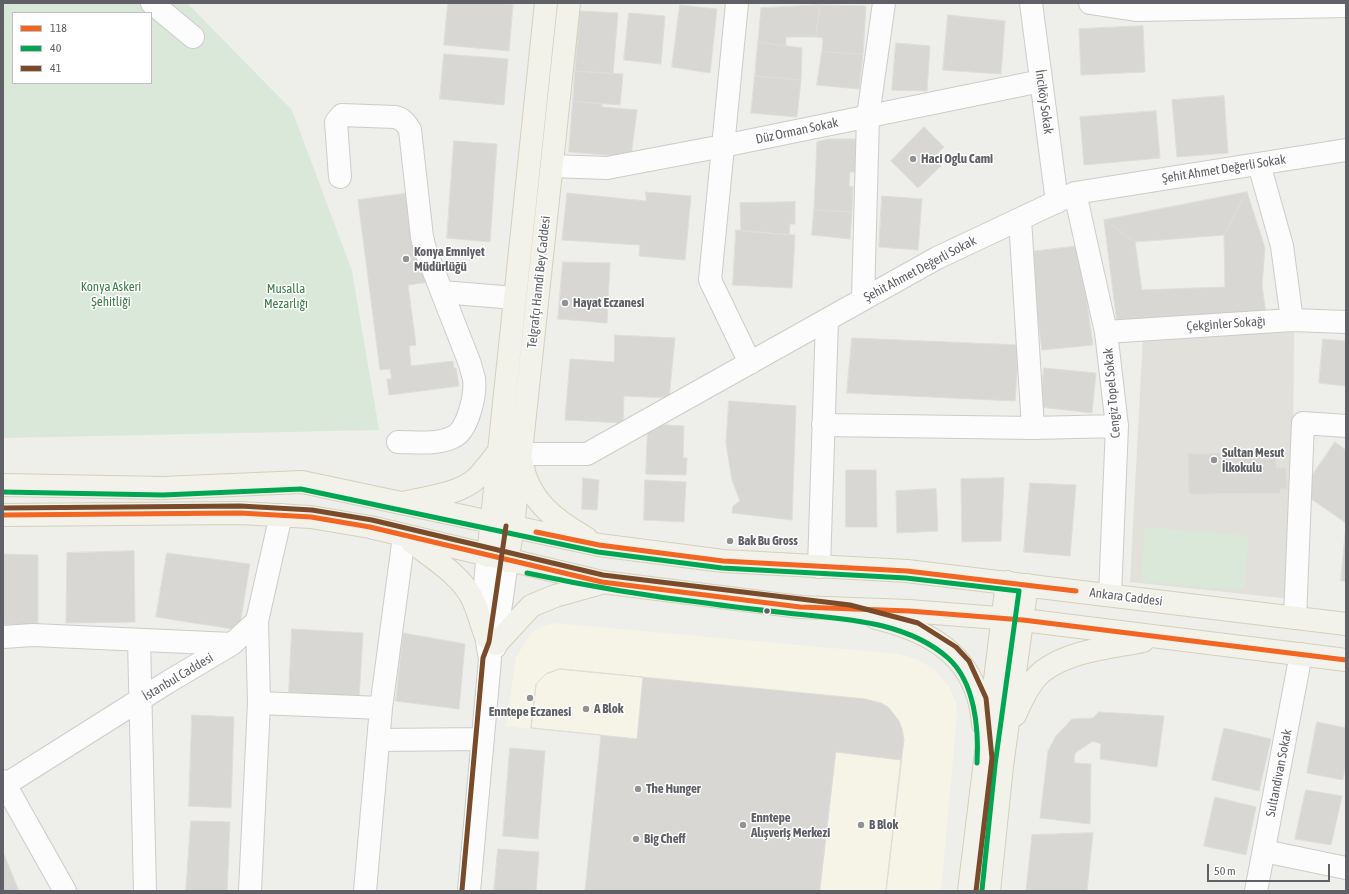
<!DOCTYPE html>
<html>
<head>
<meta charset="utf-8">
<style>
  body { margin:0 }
  #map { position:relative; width:1349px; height:894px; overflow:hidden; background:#eeeeea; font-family:"Asap Condensed",sans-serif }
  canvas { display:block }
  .frame { position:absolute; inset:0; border:4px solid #5f6166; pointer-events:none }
  .legend { position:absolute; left:12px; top:12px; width:140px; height:72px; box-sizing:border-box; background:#fff; border:1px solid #bfc0c2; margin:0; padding:5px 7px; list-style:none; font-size:12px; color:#5f6166 }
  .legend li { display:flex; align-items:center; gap:8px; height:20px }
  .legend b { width:20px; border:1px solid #bfc0c2 }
  .scale { position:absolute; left:1207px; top:864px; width:123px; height:18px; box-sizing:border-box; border:2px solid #5f6166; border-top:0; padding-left:5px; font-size:12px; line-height:14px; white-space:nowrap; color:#5f6166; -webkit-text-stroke:3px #fff; paint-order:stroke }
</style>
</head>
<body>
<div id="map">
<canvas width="1349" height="894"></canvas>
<div class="frame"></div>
<ul class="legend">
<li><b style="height:5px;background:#f26522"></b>118</li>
<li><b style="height:5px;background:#00a651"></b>40</li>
<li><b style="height:5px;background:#7a4b2a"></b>41</li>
</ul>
<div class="scale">50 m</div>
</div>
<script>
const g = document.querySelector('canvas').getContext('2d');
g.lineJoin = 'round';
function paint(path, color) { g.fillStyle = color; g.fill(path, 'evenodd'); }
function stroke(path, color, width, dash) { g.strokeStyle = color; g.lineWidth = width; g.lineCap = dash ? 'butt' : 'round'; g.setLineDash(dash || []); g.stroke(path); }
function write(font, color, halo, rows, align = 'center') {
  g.font = font + ' "Asap Condensed",sans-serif'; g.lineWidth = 3; g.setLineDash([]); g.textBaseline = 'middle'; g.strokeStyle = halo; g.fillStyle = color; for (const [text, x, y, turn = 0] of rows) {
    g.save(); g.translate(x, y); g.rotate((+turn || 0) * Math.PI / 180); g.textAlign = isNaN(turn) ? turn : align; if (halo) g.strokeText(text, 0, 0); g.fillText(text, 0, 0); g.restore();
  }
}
const commercial = new Path2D(`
  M 555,623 L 899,654 L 914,658 L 934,669 L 950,688 L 956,702 L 957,716 L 941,891 L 585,891 L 601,736 L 506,726 L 516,657 L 531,633 L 542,626 Z`);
const education = new Path2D(`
  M 1294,327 L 1292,599 L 1130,582 L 1143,337 Z`);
const green = new Path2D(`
  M 3,3 L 187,3 L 292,110 L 352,271 L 379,430 L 3,438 ZM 13,13 L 151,13 L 151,83 L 13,83 Z
  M 1145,527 L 1249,536 L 1244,590 L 1140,582 Z`);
const building = new Path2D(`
  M 448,3 L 494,3 L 513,5 L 509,51 L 444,45 Z
  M 680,5 L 717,9 L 710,73 L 672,67 Z
  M 820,5 L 866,6 L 863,54 L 822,52 L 823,38 L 816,37 Z
  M 820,5 L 816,37 L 786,37 L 786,46 L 758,42 L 761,8 Z
  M 580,11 L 618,13 L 613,74 L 575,71 Z
  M 629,13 L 665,16 L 661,64 L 624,60 Z
  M 948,15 L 1005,21 L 1001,74 L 943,70 Z
  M 1143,26 L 1145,72 L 1081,75 L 1079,29 Z
  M 758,42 L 802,48 L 801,80 L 755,76 Z
  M 896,43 L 930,46 L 927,91 L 892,90 Z
  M 822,52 L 863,54 L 859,89 L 817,85 Z
  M 444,54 L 508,59 L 504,105 L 440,99 Z
  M 575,71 L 623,74 L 620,105 L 573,101 Z
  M 755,76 L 801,80 L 797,117 L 751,113 Z
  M 1224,96 L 1228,153 L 1177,157 L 1172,100 Z
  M 573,101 L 602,104 L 602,107 L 637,110 L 631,157 L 569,152 Z
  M 1156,111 L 1160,158 L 1084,165 L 1080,117 Z
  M 924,127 L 944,147 L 933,158 L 941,166 L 918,188 L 891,161 Z
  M 829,139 L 857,139 L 855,172 L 850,172 L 849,186 L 853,187 L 852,212 L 814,210 L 817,142 Z
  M 454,141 L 497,144 L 490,242 L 447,238 Z
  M 646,192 L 691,196 L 685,260 L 639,256 L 640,245 L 562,240 L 567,193 L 646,201 Z
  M 1247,192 L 1265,248 L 1262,286 L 1266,313 L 1117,323 L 1104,220 L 1135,242 L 1142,290 L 1225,287 L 1224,235 Z
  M 1247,192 L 1224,235 L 1135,242 L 1104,220 Z
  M 410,193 L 429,282 L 408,285 L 416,345 L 409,346 L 411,366 L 453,361 L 454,368 L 456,368 L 459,386 L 389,395 L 387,379 L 392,379 L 390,369 L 380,370 L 358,200 Z
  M 882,196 L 922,199 L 918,250 L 879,247 Z
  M 795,202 L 795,224 L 790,224 L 789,235 L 741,231 L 740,203 Z
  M 814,210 L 852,212 L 850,239 L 812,235 Z
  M 736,230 L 795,235 L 792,288 L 733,285 Z
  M 1079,246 L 1093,345 L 1042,350 L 1029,252 Z
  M 563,262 L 610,263 L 607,323 L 558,319 Z
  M 615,335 L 675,338 L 669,398 L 624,396 L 623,423 L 565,420 L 570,359 L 614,362 Z
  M 852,338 L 1019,345 L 1015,401 L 847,393 Z
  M 1323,339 L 1346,341 L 1346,386 L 1319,383 Z
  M 1044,368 L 1096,373 L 1092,413 L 1040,407 Z
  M 729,401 L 796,406 L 792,520 L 732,513 L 733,506 L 740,501 L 732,480 L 726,443 Z
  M 648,424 L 684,426 L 683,458 L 687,458 L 686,475 L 646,474 Z
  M 1335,442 L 1346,450 L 1346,523 L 1301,492 Z
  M 1276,453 L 1276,468 L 1286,468 L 1287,489 L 1280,489 L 1280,493 L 1189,494 L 1188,454 Z
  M 846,470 L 876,470 L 877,527 L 846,527 Z
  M 583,478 L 599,480 L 597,510 L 582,509 Z
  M 1004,478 L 1001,541 L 962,542 L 961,479 Z
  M 645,480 L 686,482 L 684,522 L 644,520 Z
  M 1030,483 L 1076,485 L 1070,556 L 1024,552 Z
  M 936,489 L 938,531 L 897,533 L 896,491 Z
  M 1346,525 L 1346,581 L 1341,581 Z
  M 134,551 L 135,622 L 66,623 L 67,553 Z
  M 167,553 L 250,564 L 239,630 L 156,617 Z
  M 3,554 L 38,555 L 38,625 L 3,624 Z
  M 292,629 L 363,633 L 359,699 L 289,692 Z
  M 403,633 L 465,644 L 459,709 L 396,701 Z
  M 560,669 L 865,699 L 881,703 L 888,707 L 899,721 L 902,729 L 904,739 L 886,891 L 585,891 L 601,735 L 531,728 L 536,684 L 546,674 Z
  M 560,669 L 643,677 L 637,739 L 531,728 L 536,684 L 546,674 Z
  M 1099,712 L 1164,716 L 1157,767 L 1100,759 L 1101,744 L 1093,741 L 1075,753 L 1074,763 L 1091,764 L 1090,824 L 1040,818 L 1048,751 L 1056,736 L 1072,719 L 1093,718 Z
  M 192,715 L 234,717 L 231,808 L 189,806 Z
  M 1317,722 L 1346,728 L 1346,762 L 1343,780 L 1307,773 Z
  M 1224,728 L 1271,739 L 1259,791 L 1212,780 Z
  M 510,748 L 545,751 L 538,839 L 503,836 Z
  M 836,752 L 901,760 L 886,891 L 820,891 Z
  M 1306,790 L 1342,796 L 1331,845 L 1295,839 Z
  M 1215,797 L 1256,807 L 1246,855 L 1204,846 Z
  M 191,821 L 230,822 L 227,891 L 186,891 Z
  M 1093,833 L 1087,891 L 1026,891 L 1032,835 Z
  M 498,849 L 539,852 L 536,891 L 494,891 Z
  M 3,852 L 19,891 L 3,891 Z`);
const minor = new Path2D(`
  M 152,3 L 193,37
  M 737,3 L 710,280 L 750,363
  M 1031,3 L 1057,202
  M 1090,3 L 1136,10 L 1346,6
  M 1259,164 L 1282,246 L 1292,320
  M 552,166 L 607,168 L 723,146 L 1041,81
  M 340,177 L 336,122 L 342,115 L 395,117 C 403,119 406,123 410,130 L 422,237 L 425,249 L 470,364 C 471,369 473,374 474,379 C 476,394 468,431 453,437 C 438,445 415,442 398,442
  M 1075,193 L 1106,332 L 1117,426 L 1110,595
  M 1020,219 L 1033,428
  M 442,292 L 515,298
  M 863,299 L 868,116 L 884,3
  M 1106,332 L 1292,320 L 1346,322
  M 823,425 L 1033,428 L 1117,426
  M 521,454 L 587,454 L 937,258 L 1075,193 L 1346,150
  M 819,567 L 827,320
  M 1295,618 L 1303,423 L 1346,426
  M 3,637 L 33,635 L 232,644
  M 139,640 L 145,891
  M 495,647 L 507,561
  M 259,703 L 381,708
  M 379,740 L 483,739
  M 3,781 L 65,891
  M 3,786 L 168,682 L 232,644 L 257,621
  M 1264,851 L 1346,868
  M 250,891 L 259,703 L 257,621 L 281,515
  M 365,891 L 381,708 L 404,536
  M 469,891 L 490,659 C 483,624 483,591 488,556
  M 1256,891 L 1301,654`);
const major = new Path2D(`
  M 522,464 C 529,501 555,520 586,538
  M 3,485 L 163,488 L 302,482 L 599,545 L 723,561 L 907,571 L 1346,624
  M 407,502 C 429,497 460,494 477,478 C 485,470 492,460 499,451
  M 3,515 L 240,513 L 311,517 L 370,527 L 602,582 L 800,607 L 909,611 L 1023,620 L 1346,660
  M 412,542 C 432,558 458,573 471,596 C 478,609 481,624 486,637
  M 488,556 L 546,3
  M 507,561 L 513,527 L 569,3
  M 876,618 C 935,632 978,659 983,724
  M 496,644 L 531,606 L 555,596 L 598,584
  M 1015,715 C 1022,700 1030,681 1043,671 C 1071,650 1110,648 1143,641
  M 969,891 L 1007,582
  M 989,891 L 1002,766 L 1027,585`);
const bus1 = new Path2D(`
  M 3,515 L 240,513 L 311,517 L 370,527 L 602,582 L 800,607 L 909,611 L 1023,620 L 1346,660
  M 536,532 L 599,545 L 723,561 L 907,571 L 1076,591`);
const bus2 = new Path2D(`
  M 3,492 L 163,495 L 301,489 L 598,552 L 722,568 L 906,578 L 1019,591 L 995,765 L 982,890
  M 527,573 C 587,586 646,596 706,603 C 733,607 760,610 787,613 C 841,619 905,620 948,658 C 975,682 979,729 977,763`);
const bus3 = new Path2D(`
  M 3,508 L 240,506 L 312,510 L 372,520 L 603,575 L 850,605 L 918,623 L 956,647 L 969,661 L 986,698 L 992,758 L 976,891
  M 462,890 L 483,658 L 489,642 L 506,526`);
const markers = [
  [913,159,4,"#919294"],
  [406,259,4,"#919294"],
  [565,303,4,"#919294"],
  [1214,460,4,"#919294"],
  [730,541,4,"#919294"],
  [767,611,3.5,"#5f6166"],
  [530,698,4,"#919294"],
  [586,709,4,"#919294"],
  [638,789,4,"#919294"],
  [743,825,4,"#919294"],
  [861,825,4,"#919294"],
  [636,839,4,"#919294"]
];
const streetNames = [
  ["İnciköy Sokak",1044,102,82],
  ["Düz Orman Sokak",797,131,-12],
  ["Şehit Ahmet Değerli Sokak",1224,169,-9],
  ["Şehit Ahmet Değerli Sokak",920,269,-28],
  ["Telgrafçı Hamdi Bey Caddesi",539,282,-84],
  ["Çekginler Sokağı",1226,324,-4],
  ["Cengiz Topel Sokak",1112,393,-95],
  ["Ankara Caddesi",1126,597,7],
  ["İstanbul Caddesi",178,677,-31],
  ["Sultandivan Sokak",1279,773,-79]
];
const poiNames = [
  ["Haci Oglu Cami",921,159],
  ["Konya Emniyet",414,252],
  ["Müdürlüğü",414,267],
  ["Hayat Eczanesi",573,303],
  ["Sultan Mesut",1222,453],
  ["İlkokulu",1222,468],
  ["Bak Bu Gross",738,541],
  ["A Blok",594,709],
  ["Enntepe Eczanesi",530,712,"center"],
  ["The Hunger",646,789],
  ["Enntepe",751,818],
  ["Alışveriş Merkezi",751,833],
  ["B Blok",869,825],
  ["Big Cheff",644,839]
];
const parkNames = [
  ["Konya Askeri",111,287],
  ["Şehitliği",111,302],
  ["Musalla",286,289],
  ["Mezarlığı",286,304]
];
paint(commercial, '#f5f4e6');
paint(education, '#e1e0da');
paint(green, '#d9e8d9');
paint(building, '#d8d7d4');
stroke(building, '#deddd9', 1);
stroke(minor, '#cbcccb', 24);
stroke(major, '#d3d0bb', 24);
stroke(minor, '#fcfcfc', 22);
stroke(major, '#f2f2ea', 22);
stroke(bus1, '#f26522', 5);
stroke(bus2, '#00a651', 5);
stroke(bus3, '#7a4b2a', 5);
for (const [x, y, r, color] of markers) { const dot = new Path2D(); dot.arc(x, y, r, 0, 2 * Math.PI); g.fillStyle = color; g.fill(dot); stroke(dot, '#fff', 1.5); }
write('13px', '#5f6166', '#fff', streetNames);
write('bold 13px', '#5f6166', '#fff', poiNames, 'left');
write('13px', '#3e7f4a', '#fff', parkNames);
</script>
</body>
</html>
